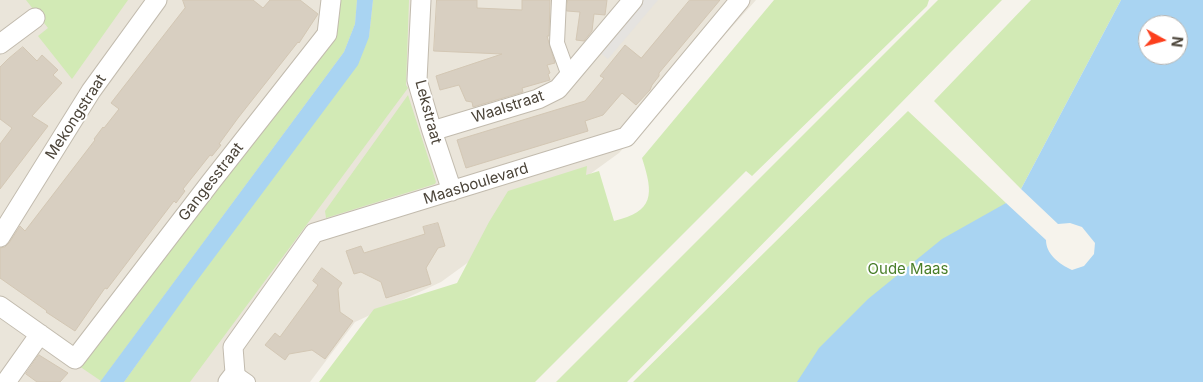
<!DOCTYPE html>
<html>
<head>
<meta charset="utf-8">
<style>
  body { margin:0 }
  #map { position:relative; width:1203px; height:382px; overflow:hidden; background:#f6f3ec; font-family:Inter,sans-serif }
  canvas { display:block }
  .north { position:absolute; left:1138px; top:15px; width:50px; height:50px; box-sizing:border-box; background:#fff; border:1px solid #b7b4b0; border-radius:50%; rotate:97deg; font-size:14px; font-weight:700; line-height:20px; text-align:center; color:#4b4439 }
  .north::after { content:''; display:block; margin:auto; width:18px; height:22px; background:#fc3f1d; clip-path:polygon(50% 0,100% 100%,50% 72%,0 100%) }
</style>
</head>
<body>
<div id="map">
<canvas width="1203" height="382"></canvas>
<div class="north">N</div>
</div>
<script>
const g = document.querySelector('canvas').getContext('2d');
g.lineJoin = 'round';
function paint(path, color) { g.fillStyle = color; g.fill(path, 'evenodd'); }
function stroke(path, color, width, dash) { g.strokeStyle = color; g.lineWidth = width; g.lineCap = dash ? 'butt' : 'round'; g.setLineDash(dash || []); g.stroke(path); }
function write(font, color, halo, rows, align = 'center') {
  g.font = font + ' Inter,sans-serif'; g.lineWidth = 4; g.setLineDash([]); g.textBaseline = 'middle'; g.strokeStyle = halo; g.fillStyle = color; for (const [text, x, y, turn = 0] of rows) {
    g.save(); g.translate(x, y); g.rotate((+turn || 0) * Math.PI / 180); g.textAlign = isNaN(turn) ? turn : align; if (halo) g.strokeText(text, 0, 0); g.fillText(text, 0, 0); g.restore();
  }
}
const residential = new Path2D(`
  M 0,0 L 756,0 L 619,153 L 441,282 L 355,322 L 310,382 L 0,382 Z`);
const green = new Path2D(`
  M 26,0 L 128,0 L 72,79 L 38,36 L 48,28 Z
  M 339,0 L 357,0 L 355,24 L 344,52 L 101,381 L 79,366 L 81,366 L 85,361 L 331,41 C 337,27 342,15 339,0 Z
  M 373,0 L 409,0 L 406,85 L 408,88 L 190,382 L 124,382 L 369,37 Z
  M 774,0 L 929,0 L 927,6 L 752,176 L 746,171 L 535,382 L 319,382 L 374,309 L 457,283 L 489,222 L 508,191 L 587,166 L 586,175 L 599,171 L 614,221 C 654,211 654,195 642,158 Z
  M 938,0 L 1002,0 L 627,382 L 556,382 Z
  M 1031,0 L 1121,0 L 1021,189 L 934,101 Z
  M 408,95 L 436,182 L 435,184 L 326,218 L 325,211 Z
  M 908,111 L 1006,203 L 1004,205 L 1046,246 L 1046,257 L 975,382 L 633,382 Z`);
const parking = new Path2D(`
  M 643,0 L 658,0 L 608,59 L 599,52 Z`);
const water = new Path2D(`
  M 357,0 L 373,0 L 369,37 L 358,65 L 193,286 L 124,382 L 100,382 L 344,52 L 355,24 Z
  M 1121,0 L 1203,0 L 1203,382 L 797,382 L 819,348 L 868,299 L 942,239 L 1006,203 L 1046,240 C 1046,254 1059,264 1072,270 L 1084,266 L 1094,254 L 1095,243 L 1082,227 L 1070,223 L 1058,224 L 1021,189 ZM 1148,25 L 1178,25 L 1178,55 L 1148,55 Z`);
const building = new Path2D(`
  M 183,0 L 253,0 L 263,8 L 270,0 L 300,0 L 318,14 L 299,43 L 298,42 L 238,118 L 219,144 L 221,145 L 212,156 L 210,155 L 183,189 L 185,191 L 176,203 L 174,201 L 107,289 L 105,288 L 75,331 L 46,312 L 47,311 L 0,278 L 0,248 L 5,247 L 9,243 L 20,226 L 25,231 L 95,140 L 94,139 L 103,127 L 104,128 L 119,109 L 111,103 L 185,8 Z
  M 437,0 L 477,0 L 477,8 L 522,10 L 522,0 L 550,0 L 549,36 L 547,36 L 555,63 L 547,65 L 550,73 L 548,74 L 550,80 L 522,88 L 523,92 L 473,107 L 472,102 L 466,101 L 459,85 L 440,90 L 436,76 L 502,54 L 434,51 Z
  M 568,0 L 607,0 L 605,15 L 594,14 L 592,31 L 584,41 L 576,40 L 580,12 L 567,11 Z
  M 690,0 L 720,0 L 659,73 L 659,76 L 652,85 L 650,90 L 636,105 L 622,93 L 603,115 L 585,121 L 588,131 L 466,168 L 457,140 L 585,101 L 604,78 L 600,76 L 625,45 L 641,58 Z
  M 23,47 L 37,61 L 42,55 L 58,70 L 53,75 L 62,83 L 32,116 L 48,126 L 0,189 L 0,144 L 12,128 L 0,119 L 0,67 L 8,59 Z
  M 438,223 L 445,246 L 438,248 L 426,268 L 431,284 L 386,298 L 381,282 L 361,272 L 354,274 L 346,251 L 361,246 L 364,253 L 425,234 L 423,227 Z
  M 322,268 L 342,283 L 338,289 L 340,312 L 353,321 L 325,359 L 312,350 L 289,354 L 285,360 L 265,345 L 275,333 L 280,337 L 318,285 L 313,281 Z
  M 39,355 L 68,373 L 60,382 L 37,382 L 26,374 Z`);
const pedestrian = new Path2D(`
  M 559,0 L 557,43 L 569,76
  M 235,373 L 248,382`);
const minor = new Path2D(`
  M 421,0 L 417,80 L 432,131 L 452,191
  M 0,44 L 35,18
  M 432,131 L 538,99 L 558,89 L 633,0
  M 0,237 L 91,91 L 157,0
  M 0,306 L 75,359 L 210,183 L 327,34 L 331,0
  M 6,382 L 40,334
  M 228,382 L 235,373 L 233,347 L 314,233 L 626,137 L 740,0`);
const streetNames = [
  ["Waalstraat",508,107,-18],
  ["Lekstraat",428,112,75],
  ["Mekongstraat",76,117,-57],
  ["Gangesstraat",211,182,-52],
  ["Maasboulevard",476,184,-17]
];
const parkNames = [
  ["Oude Maas",908,269]
];
paint(residential, '#eae5da');
paint(green, '#d2eab5');
paint(parking, '#e5e3e0');
paint(water, '#a9d4f2');
paint(building, '#d8cfc1');
stroke(building, '#d3c7b4', 1);
stroke(pedestrian, '#c2bbae', 16);
stroke(minor, '#c2bbae', 21);
stroke(pedestrian, '#fff', 14);
stroke(minor, '#fff', 19);
write('15px', '#4b4439', '#fff', streetNames);
write('15px', '#4a7f2a', '#fff', parkNames);
</script>
</body>
</html>
